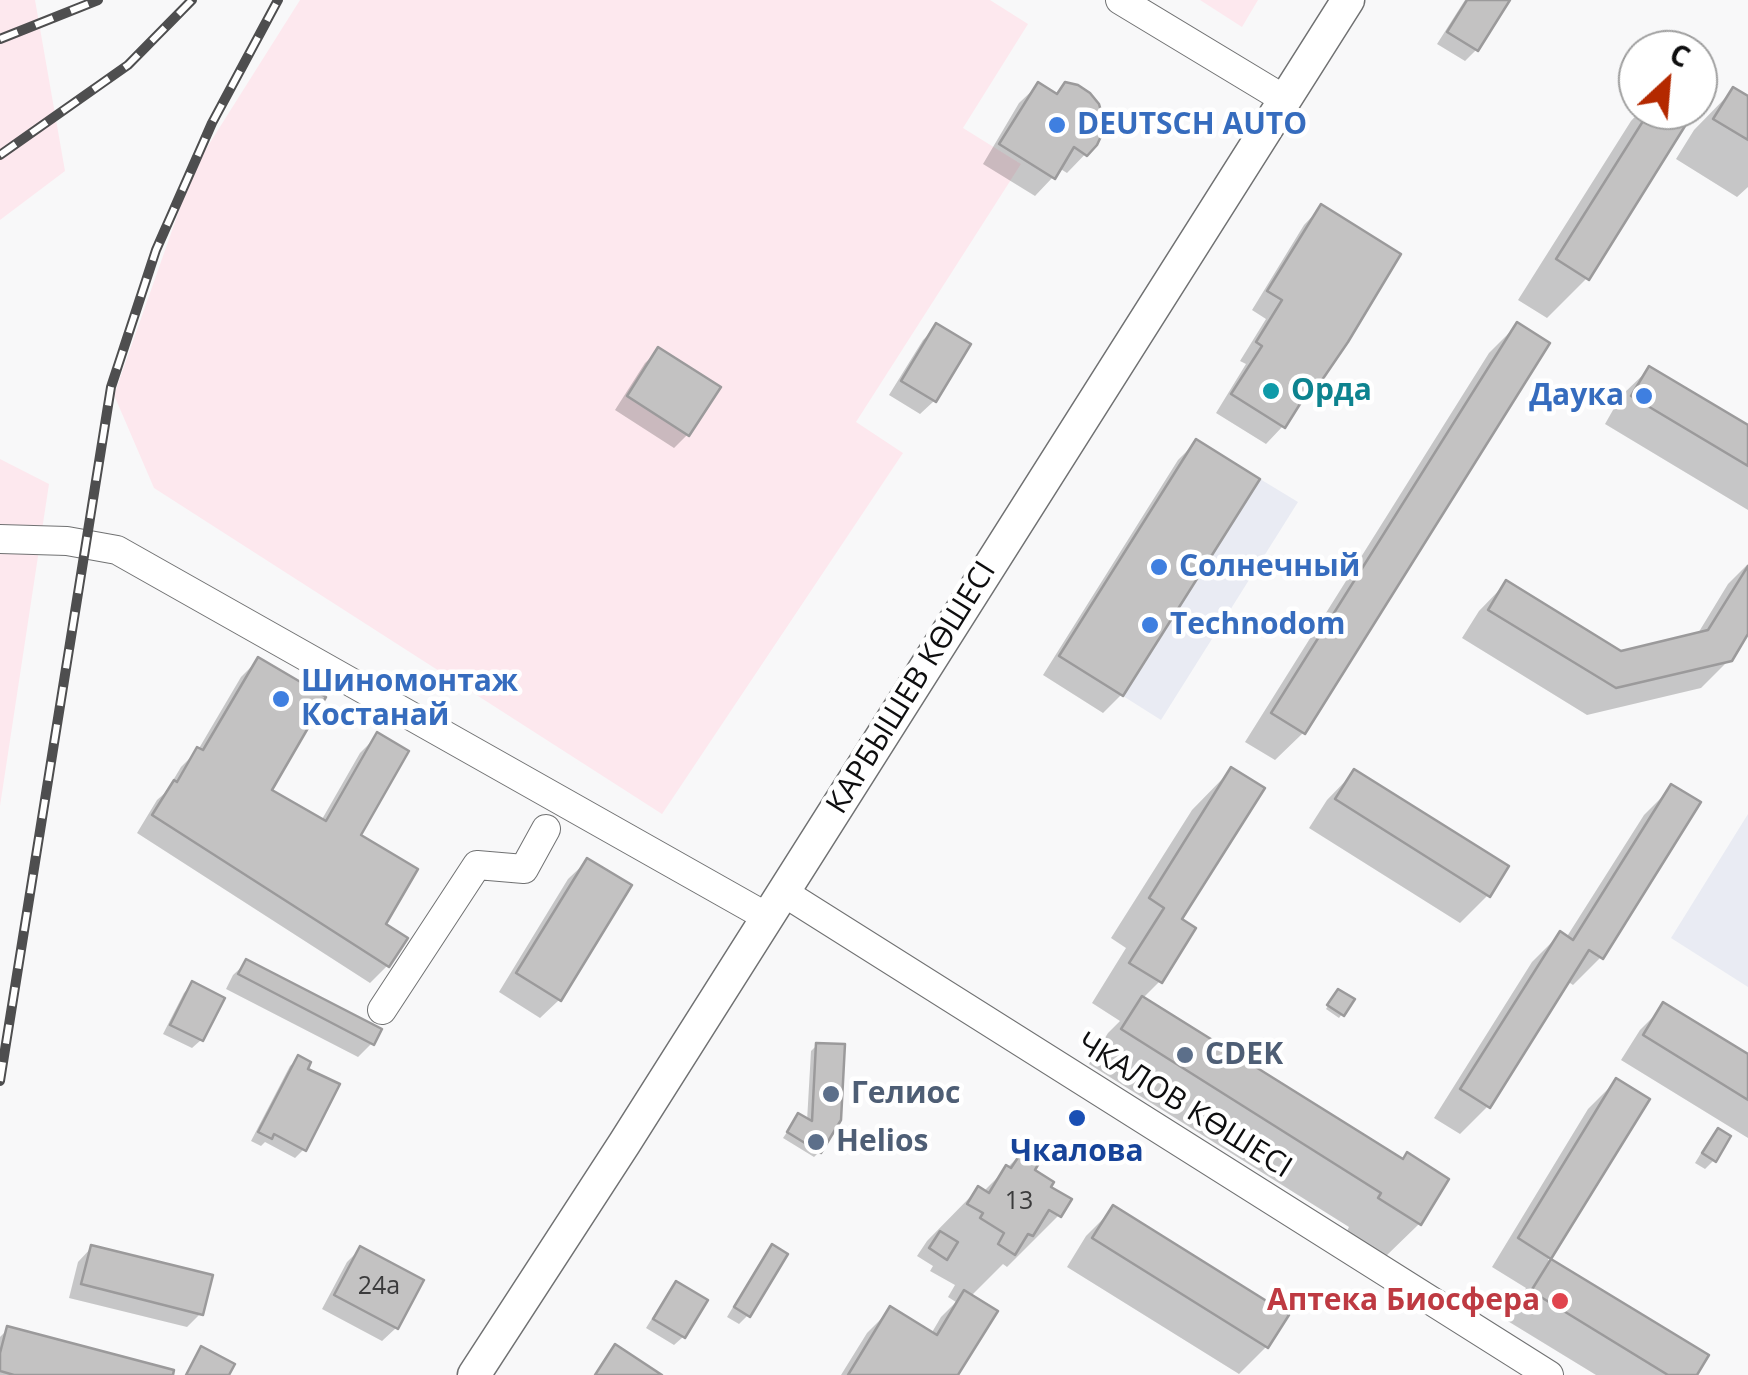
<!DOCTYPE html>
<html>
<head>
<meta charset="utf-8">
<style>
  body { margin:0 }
  #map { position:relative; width:1748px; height:1375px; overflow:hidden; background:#f8f8f9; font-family:"Open Sans",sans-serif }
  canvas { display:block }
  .north { position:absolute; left:1618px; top:30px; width:100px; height:100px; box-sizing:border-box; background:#fff; border:2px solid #9f9f9f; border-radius:50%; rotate:26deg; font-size:28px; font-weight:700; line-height:40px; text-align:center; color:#0e0e0f }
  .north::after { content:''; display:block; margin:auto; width:35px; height:45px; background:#b42900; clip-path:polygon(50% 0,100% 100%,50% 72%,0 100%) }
</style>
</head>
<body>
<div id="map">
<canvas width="1748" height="1375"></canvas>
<div class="north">С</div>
</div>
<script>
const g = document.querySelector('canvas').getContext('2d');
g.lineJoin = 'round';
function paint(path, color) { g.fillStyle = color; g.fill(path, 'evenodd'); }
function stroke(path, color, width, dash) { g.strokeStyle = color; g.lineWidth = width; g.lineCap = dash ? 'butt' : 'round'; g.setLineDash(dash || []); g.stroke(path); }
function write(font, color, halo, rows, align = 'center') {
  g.font = font + ' "Open Sans",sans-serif'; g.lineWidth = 9; g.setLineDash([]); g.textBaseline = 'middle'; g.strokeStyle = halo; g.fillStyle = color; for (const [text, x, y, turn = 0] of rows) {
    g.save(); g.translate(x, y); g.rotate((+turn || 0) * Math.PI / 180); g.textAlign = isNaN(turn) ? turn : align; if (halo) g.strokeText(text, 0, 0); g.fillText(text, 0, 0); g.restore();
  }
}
const built = new Path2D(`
  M 1260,479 L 1298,502 L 1161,720 L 1123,696 Z
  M 1748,814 L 1748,987 L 1671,938 Z`);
const industrial = new Path2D(`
  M 0,0 L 35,0 L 65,171 L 0,220 Z
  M 300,0 L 990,0 L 1028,24 L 963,128 L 1021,164 L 856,422 L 903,453 L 662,814 L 154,488 L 114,395 L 194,168 Z
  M 1200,0 L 1258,0 L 1242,27 Z
  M 0,459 L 49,484 L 0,806 Z`);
const shadow = new Path2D(`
  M 1465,0 L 1507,0 L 1476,50 L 1465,61 L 1437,44 Z
  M 1038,85 L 1055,96 L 1066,85 L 1095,144 L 1067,173 L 1059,168 L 1053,177 L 1035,196 L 983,164 L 1019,103 Z
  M 1733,90 L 1748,99 L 1748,187 L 1737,197 L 1676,159 L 1694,130 Z
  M 1641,110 L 1692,110 L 1587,278 L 1547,318 L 1518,300 L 1631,121 Z
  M 1321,207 L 1318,381 L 1300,399 L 1283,426 L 1266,444 L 1216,413 L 1246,364 L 1240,361 L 1266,319 L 1252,310 L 1304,225 Z
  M 1517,325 L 1547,344 L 1303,733 L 1275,760 L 1245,742 L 1489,353 Z
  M 937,326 L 934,401 L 920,414 L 889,395 L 923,340 Z
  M 659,350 L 688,434 L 674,448 L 615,410 L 645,363 Z
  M 1649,369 L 1748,428 L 1748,510 L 1605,424 L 1621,396 Z
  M 1196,442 L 1121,695 L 1103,713 L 1043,675 L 1178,460 Z
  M 1748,564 L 1748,629 L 1730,659 L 1701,688 L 1587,715 L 1462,638 L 1479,611 L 1506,583 L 1620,653 L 1697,635 L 1728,584 Z
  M 258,660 L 269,791 L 321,821 L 360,753 L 377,736 L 357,836 L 382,924 L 387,966 L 370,983 L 137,833 L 157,800 L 166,792 L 181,767 L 198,750 L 241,677 Z
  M 1231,770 L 1160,981 L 1142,999 L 1419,1224 L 1385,1257 L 1346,1233 L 1349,1227 L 1089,1064 L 1108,1033 L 1120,1021 L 1092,1003 L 1126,948 L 1111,938 L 1192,810 Z
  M 1354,772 L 1488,895 L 1460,923 L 1309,828 L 1327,800 Z
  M 1672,787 L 1601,957 L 1573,985 L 1567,981 L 1488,1106 L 1460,1134 L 1434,1118 L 1532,962 L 1560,934 L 1566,938 L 1644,815 Z
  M 587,861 L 559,1000 L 540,1018 L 499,992 L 568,879 Z
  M 247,962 L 372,1043 L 358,1057 L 226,989 L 233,975 Z
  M 192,984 L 201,1040 L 192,1048 L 163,1034 L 184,993 Z
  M 1335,995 L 1342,1014 L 1339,1018 L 1326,1009 Z
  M 1664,1006 L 1748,1057 L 1748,1138 L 1621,1060 L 1640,1030 Z
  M 817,1045 L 819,1152 L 814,1157 L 783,1138 L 798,1116 L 807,1121 L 811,1051 Z
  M 299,1058 L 304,1149 L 295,1158 L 265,1142 L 261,1146 L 251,1141 L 290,1066 Z
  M 1616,1081 L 1646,1100 L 1548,1260 L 1705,1356 L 1694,1375 L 1596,1375 L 1506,1320 L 1526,1288 L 1492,1267 L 1588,1109 Z
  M 1718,1131 L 1728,1137 L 1714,1160 L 1705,1169 L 1695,1163 L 1709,1140 Z
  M 1025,1150 L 1032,1170 L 1048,1188 L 1059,1215 L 1007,1267 L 1003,1264 L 970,1297 L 956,1375 L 841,1375 L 867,1333 L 891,1309 L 931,1334 L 941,1317 L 956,1302 L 948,1297 L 955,1285 L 930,1271 L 933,1266 L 917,1256 L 927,1241 L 978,1189 L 983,1192 Z
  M 1113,1209 L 1266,1347 L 1239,1374 L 1067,1267 L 1086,1236 Z
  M 772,1247 L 748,1315 L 739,1324 L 727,1317 L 764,1256 Z
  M 91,1248 L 201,1313 L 187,1327 L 69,1298 L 78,1262 Z
  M 360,1249 L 396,1328 L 382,1341 L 322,1309 L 347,1262 Z
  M 677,1284 L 704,1301 L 683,1337 L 674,1345 L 646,1328 L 668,1293 Z
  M 8,1329 L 156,1375 L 0,1375 L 0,1337 Z`);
const building = new Path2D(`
  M 1467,0 L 1510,0 L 1478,51 L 1447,32 Z
  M 1038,82 L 1057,94 L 1065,82 L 1078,85 L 1090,93 L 1099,104 L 1103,118 L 1103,132 L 1097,145 L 1087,156 L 1074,147 L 1055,179 L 999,144 Z
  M 1733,87 L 1748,96 L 1748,140 L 1713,119 Z
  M 1650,110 L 1695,110 L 1589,280 L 1556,259 Z
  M 1321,204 L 1401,254 L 1348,342 L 1320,383 L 1315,380 L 1285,428 L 1231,394 L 1262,346 L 1256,342 L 1282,300 L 1267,291 Z
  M 1517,322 L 1550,343 L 1305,734 L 1271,713 Z
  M 936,323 L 971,344 L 936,402 L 901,381 Z
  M 658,347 L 721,387 L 689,436 L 627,396 Z
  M 1649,366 L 1748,425 L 1748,466 L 1631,396 Z
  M 1196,439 L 1260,479 L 1123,696 L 1059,656 Z
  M 1748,566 L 1748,634 L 1732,661 L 1616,688 L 1488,610 L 1506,580 L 1621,651 L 1708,630 Z
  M 258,657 L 326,697 L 272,790 L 326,821 L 377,732 L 409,751 L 361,835 L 418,869 L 386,924 L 408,938 L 389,967 L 152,815 L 174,780 L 177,782 L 197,747 L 203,750 Z
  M 1231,767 L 1265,788 L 1182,919 L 1196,928 L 1162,983 L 1129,963 L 1164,908 L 1149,898 Z
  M 1354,769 L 1509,866 L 1490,897 L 1335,799 Z
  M 1671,784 L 1701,802 L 1603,959 L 1589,950 L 1490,1108 L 1460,1089 L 1560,931 L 1573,940 Z
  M 587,858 L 632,885 L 561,1001 L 516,973 Z
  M 246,959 L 382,1029 L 374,1045 L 238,974 Z
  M 192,981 L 225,998 L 203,1041 L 170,1025 Z
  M 1338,989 L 1355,999 L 1344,1016 L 1327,1005 Z
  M 1142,996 L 1403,1159 L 1407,1152 L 1449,1179 L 1421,1225 L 1378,1198 L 1381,1193 L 1121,1029 Z
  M 1663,1002 L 1748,1054 L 1748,1100 L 1643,1035 Z
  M 816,1043 L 845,1044 L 841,1120 L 821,1153 L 787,1132 L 798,1113 L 812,1121 Z
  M 298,1055 L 311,1062 L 308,1069 L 340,1084 L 306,1151 L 274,1134 L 272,1139 L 258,1132 Z
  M 1616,1078 L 1650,1099 L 1551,1259 L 1518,1238 Z
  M 1718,1128 L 1731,1136 L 1716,1162 L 1702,1153 Z
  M 1025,1147 L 1042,1158 L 1035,1170 L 1054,1182 L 1051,1187 L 1072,1199 L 1061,1217 L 1049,1210 L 1033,1236 L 1028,1234 L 1015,1255 L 998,1244 L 1004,1233 L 980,1218 L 983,1213 L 967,1204 L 978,1186 L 989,1193 L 1006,1165 L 1011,1168 Z
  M 1113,1205 L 1289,1315 L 1268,1348 L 1092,1238 Z
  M 940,1231 L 958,1242 L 947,1260 L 929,1248 Z
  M 772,1244 L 788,1254 L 750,1317 L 734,1307 Z
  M 91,1245 L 213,1275 L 203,1315 L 81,1284 Z
  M 360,1246 L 424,1280 L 398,1329 L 334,1295 Z
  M 1551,1259 L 1709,1355 L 1697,1375 L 1668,1375 L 1531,1291 Z
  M 676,1281 L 708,1300 L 685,1338 L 653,1319 Z
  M 964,1290 L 998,1311 L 958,1375 L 848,1375 L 890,1306 L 937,1335 Z
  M 7,1326 L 174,1370 L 173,1375 L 14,1375 L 0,1371 L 0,1353 Z
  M 615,1344 L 662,1375 L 595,1375 Z
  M 201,1346 L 235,1364 L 229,1375 L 186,1375 Z`);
const minor = new Path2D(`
  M 1120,0 L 1284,99
  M 0,539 L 67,541 L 117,550 L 767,917
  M 783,892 L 1549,1375
  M 382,1010 L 477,865 L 524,869 L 546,829`);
const major = new Path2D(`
  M 474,1375 L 624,1144 L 1348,0`);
const rail = new Path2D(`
  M 0,39 L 98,0
  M 0,155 L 128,65 L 192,0
  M 0,1081 L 111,387 L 156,250 L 212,123 L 278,0`);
const markers = [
  [1057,125,10,"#3f7fe0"],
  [1271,391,10,"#0f9aa8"],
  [1644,396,10,"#3f7fe0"],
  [1159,567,10,"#3f7fe0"],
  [1150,625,10,"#3f7fe0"],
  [281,699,10,"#3f7fe0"],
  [1185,1055,10,"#5c6f8a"],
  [831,1094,10,"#5c6f8a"],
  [1077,1118,10,"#1a4fb4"],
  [816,1142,10,"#5c6f8a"],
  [1560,1301,10,"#e0444e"]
];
const numberNames = [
  ["13",1019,1202],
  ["24а",379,1287]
];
const shopNames = [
  ["DEUTSCH AUTO",1077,125],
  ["Даука",1624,396,"right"],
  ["Солнечный",1179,567],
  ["Technodom",1170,625],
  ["Шиномонтаж",301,682],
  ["Костанай",301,716]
];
const cultureNames = [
  ["Орда",1291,391]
];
const streetNames = [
  ["КАРБЫШЕВ КӨШЕСІ",912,688,-58],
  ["ЧКАЛОВ КӨШЕСІ",1184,1106,32]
];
const serviceNames = [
  ["CDEK",1205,1055],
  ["Гелиос",851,1094],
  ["Helios",836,1142]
];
const transitNames = [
  ["Чкалова",1077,1152]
];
const healthNames = [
  ["Аптека Биосфера",1540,1301]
];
paint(built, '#e9ebf3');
paint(industrial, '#fde8ee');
paint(shadow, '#0003');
paint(building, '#c3c2c2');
stroke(building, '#9b9a9b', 2.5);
stroke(minor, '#707172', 30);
stroke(major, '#707172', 35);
stroke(minor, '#fff', 28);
stroke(major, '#fff', 32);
stroke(rail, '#4e4e4f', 10);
stroke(rail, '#fff', 6, [19]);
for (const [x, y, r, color] of markers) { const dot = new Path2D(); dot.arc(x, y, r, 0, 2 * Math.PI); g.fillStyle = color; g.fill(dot); stroke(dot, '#fff', 4); }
write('25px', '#3b3b3c', null, numberNames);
write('bold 30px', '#366cbe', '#fff', shopNames, 'left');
write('bold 30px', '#0d838f', '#fff', cultureNames, 'left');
write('30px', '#0e0e0f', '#fff', streetNames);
write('bold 30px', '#4e5e75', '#fff', serviceNames, 'left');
write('bold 30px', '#164399', '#fff', transitNames);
write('bold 30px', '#be3a42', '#fff', healthNames, 'right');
</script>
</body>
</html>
